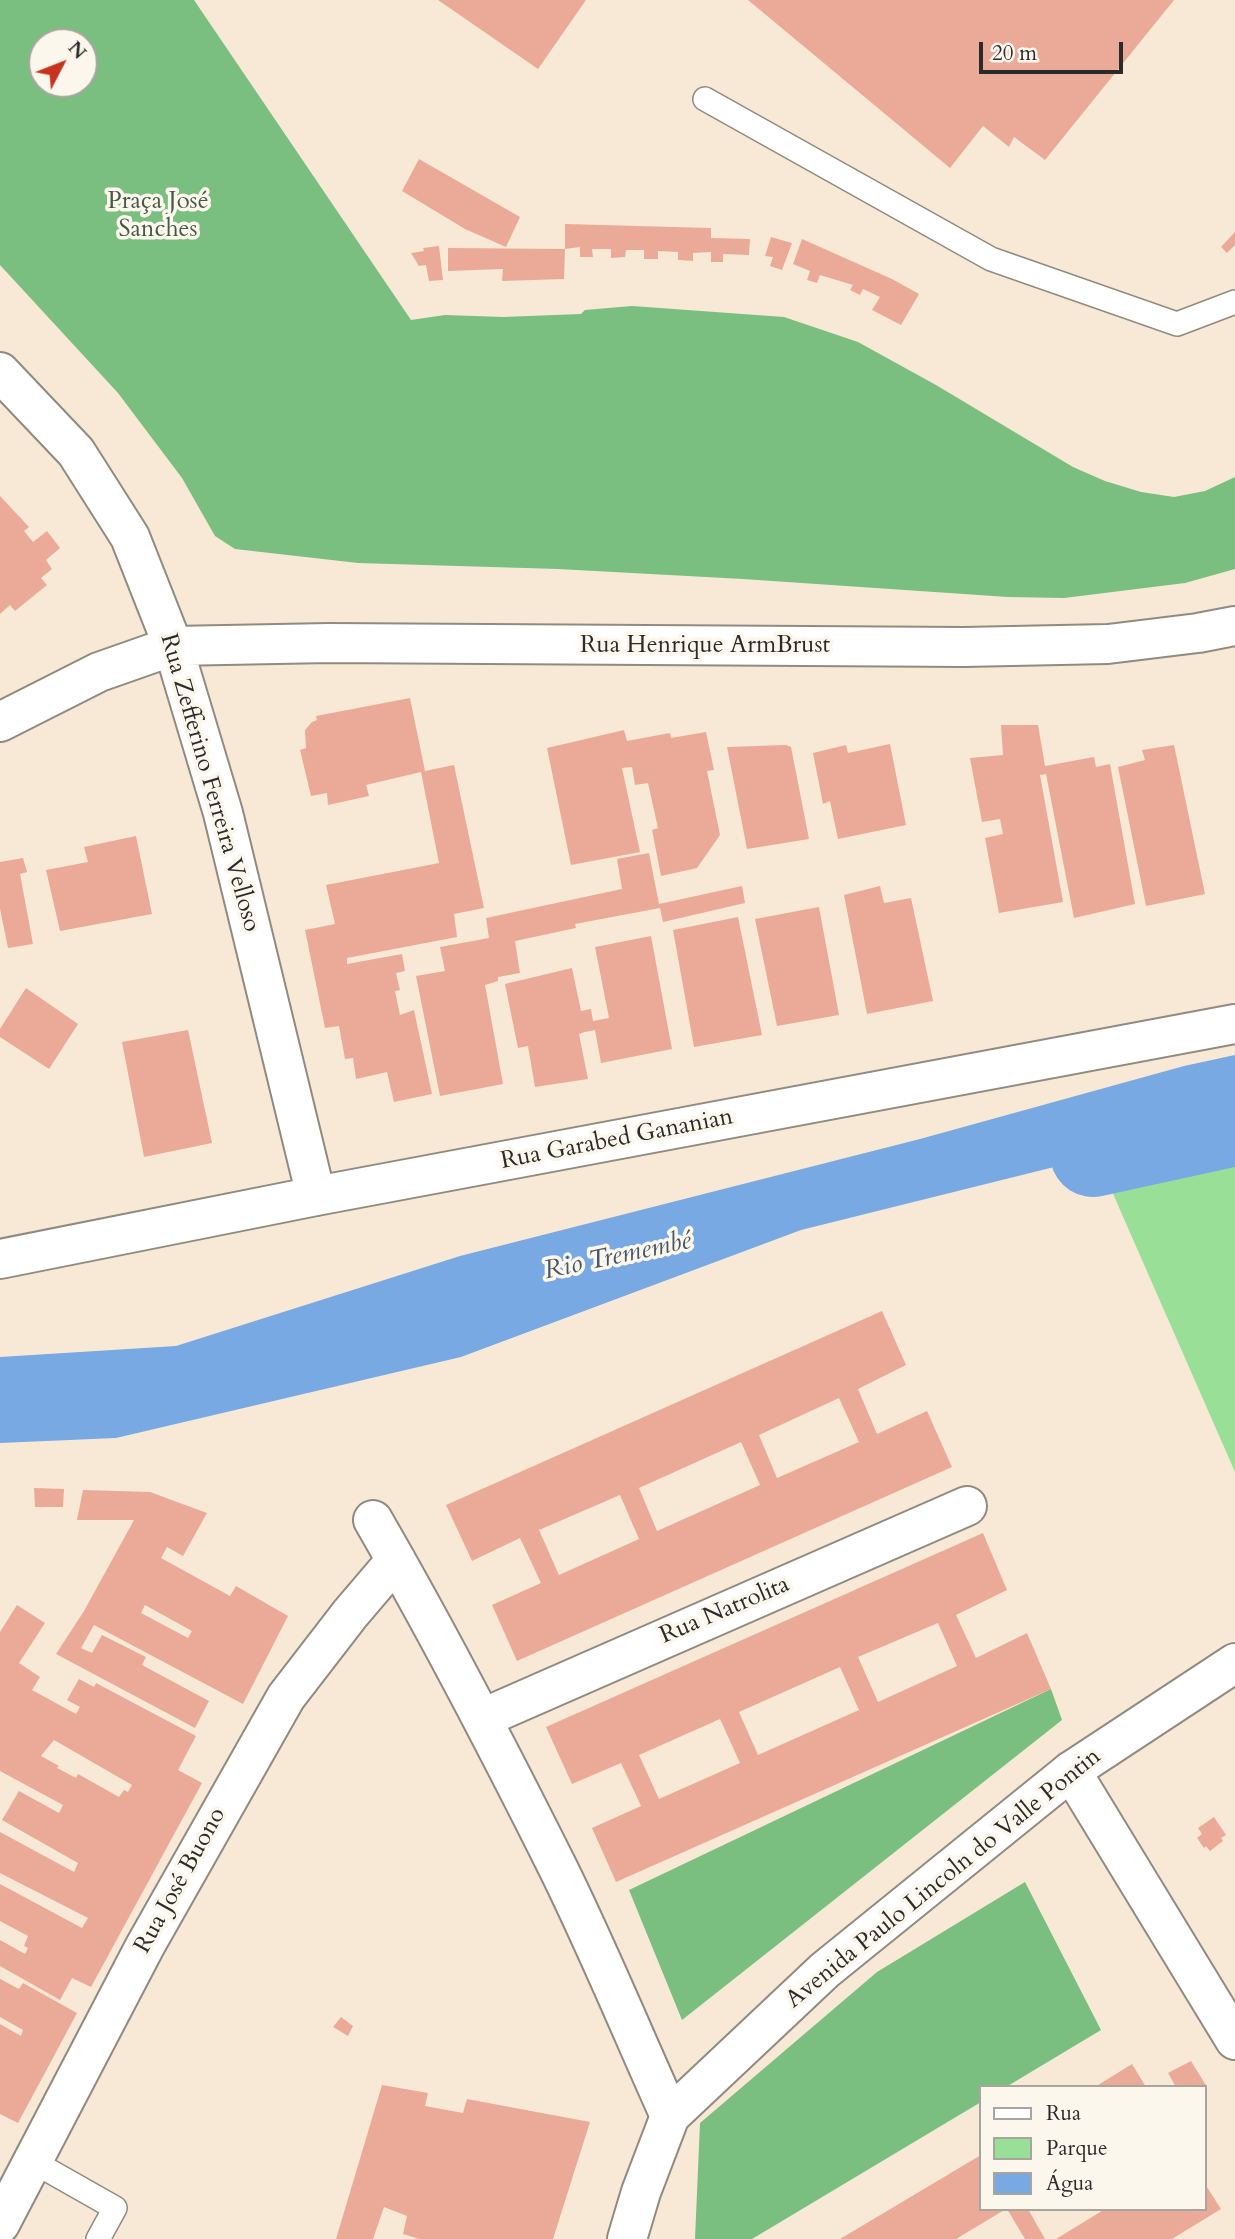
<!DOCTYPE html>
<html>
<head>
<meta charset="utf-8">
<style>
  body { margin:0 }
  #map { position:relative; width:1235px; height:2239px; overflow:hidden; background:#f7e9d5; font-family:Cardo,serif }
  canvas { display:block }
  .legend { position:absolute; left:979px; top:2085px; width:228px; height:126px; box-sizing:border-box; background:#fbf7ec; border:2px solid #a8a59f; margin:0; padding:9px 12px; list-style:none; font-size:21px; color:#2b2b2b }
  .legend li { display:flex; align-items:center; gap:14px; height:35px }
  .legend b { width:35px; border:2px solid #a8a59f }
  .north { position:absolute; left:28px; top:28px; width:70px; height:70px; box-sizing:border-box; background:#fbf7ec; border:2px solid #a8a59f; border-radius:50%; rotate:48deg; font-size:19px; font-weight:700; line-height:28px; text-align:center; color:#2b2b2b }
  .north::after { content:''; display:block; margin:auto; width:24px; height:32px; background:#c8321e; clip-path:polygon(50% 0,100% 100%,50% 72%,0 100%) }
  .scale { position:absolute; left:979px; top:42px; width:144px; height:32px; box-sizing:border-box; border:4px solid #2b2b2b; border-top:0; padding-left:9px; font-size:21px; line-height:24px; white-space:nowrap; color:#2b2b2b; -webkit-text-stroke:5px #fbf7ec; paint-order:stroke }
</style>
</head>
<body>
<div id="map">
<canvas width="1235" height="2239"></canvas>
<ul class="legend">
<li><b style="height:9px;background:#fff"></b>Rua</li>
<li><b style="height:19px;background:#99df98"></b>Parque</li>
<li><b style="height:19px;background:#78a9e3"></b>Água</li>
</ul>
<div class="north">N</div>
<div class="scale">20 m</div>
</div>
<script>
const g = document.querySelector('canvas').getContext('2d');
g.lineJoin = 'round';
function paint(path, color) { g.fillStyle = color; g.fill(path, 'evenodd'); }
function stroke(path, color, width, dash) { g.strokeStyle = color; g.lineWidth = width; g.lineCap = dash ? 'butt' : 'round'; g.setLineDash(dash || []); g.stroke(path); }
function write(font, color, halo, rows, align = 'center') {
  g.font = font + ' Cardo,serif'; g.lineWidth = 7; g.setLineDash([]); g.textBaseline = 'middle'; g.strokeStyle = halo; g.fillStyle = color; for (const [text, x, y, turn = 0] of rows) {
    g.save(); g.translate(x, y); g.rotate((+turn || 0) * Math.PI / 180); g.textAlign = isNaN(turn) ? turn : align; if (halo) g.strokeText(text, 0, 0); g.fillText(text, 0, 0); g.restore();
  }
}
const green = new Path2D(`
  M 1235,1122 L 1235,1472 L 1096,1155 Z`);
const forest = new Path2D(`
  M 0,0 L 194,0 L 411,320 L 445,315 L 503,317 L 581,314 L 585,310 L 632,306 L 784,317 L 858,342 L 936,385 L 1073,467 L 1105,481 L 1141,492 L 1174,497 L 1205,491 L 1235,477 L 1235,569 L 1185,583 L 1064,598 L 1008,597 L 743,579 L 558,569 L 358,563 L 235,549 L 215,536 L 182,478 L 118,393 L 0,265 ZM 42,42 L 84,42 L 84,84 L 42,84 Z
  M 1051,1689 L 1062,1720 L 682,2020 L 629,1890 Z
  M 1025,1882 L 1101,2030 L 1006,2087 L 981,2087 L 981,2102 L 752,2239 L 695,2239 L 700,2123 L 877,1972 Z`);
const water = new Path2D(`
  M 1235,1055 L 1235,1122 L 801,1230 L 461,1357 L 116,1438 L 0,1443 L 0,1357 L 176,1346 L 460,1256 L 920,1139 L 1184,1066 Z`);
const river = new Path2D(`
  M 1093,1154 L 1235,1123`);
const building = new Path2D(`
  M 438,0 L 586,0 L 538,69 Z
  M 748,0 L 1174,0 L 1045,160 L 1014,137 L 1009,147 L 983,126 L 950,168 Z
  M 419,159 L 520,217 L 506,247 L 465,229 L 402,191 Z
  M 565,224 L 711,228 L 711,238 L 750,239 L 749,255 L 723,254 L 723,262 L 711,262 L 711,252 L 693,253 L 693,261 L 678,260 L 678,252 L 658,251 L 658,259 L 644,259 L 644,250 L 626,250 L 625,257 L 611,258 L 611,249 L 592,249 L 593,257 L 580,257 L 580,247 L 565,249 Z
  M 1235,232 L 1235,245 L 1227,253 L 1221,247 Z
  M 771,237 L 792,243 L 782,270 L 770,266 L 773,257 L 765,256 Z
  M 802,239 L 892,279 L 919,294 L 901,325 L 872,310 L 880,297 L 863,289 L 860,295 L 850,290 L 853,285 L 820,275 L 817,283 L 807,280 L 810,271 L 793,264 Z
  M 439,246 L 443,280 L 429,281 L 426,265 L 419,266 L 411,253 L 424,251 L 423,248 Z
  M 448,248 L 565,249 L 564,279 L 502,281 L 503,269 L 448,271 Z
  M 0,496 L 29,527 L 24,531 L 33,542 L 47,531 L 60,548 L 46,560 L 52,569 L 41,578 L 47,585 L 15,611 L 10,605 L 0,614 Z
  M 410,698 L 425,771 L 454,765 L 484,908 L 454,914 L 457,937 L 347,958 L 347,964 L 402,954 L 405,971 L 396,973 L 400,990 L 395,991 L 400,1015 L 414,1010 L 432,1094 L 394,1102 L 387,1072 L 356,1079 L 353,1058 L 345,1059 L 339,1026 L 325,1028 L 305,930 L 335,924 L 326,885 L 439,863 L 421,772 L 366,785 L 369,796 L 328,805 L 327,793 L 311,796 L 300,750 L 306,748 L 305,730 L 312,722 L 317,720 L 316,716 Z
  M 1001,725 L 1038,725 L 1045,766 L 1094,757 L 1096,767 L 1110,764 L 1135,904 L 1074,918 L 1046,774 L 1040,775 L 1063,902 L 999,913 L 985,838 L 1003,834 L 1000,819 L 982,822 L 970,758 L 1003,755 Z
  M 624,730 L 627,741 L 670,733 L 671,738 L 706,732 L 714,770 L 707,771 L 720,835 L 697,868 L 661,876 L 652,830 L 658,828 L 648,783 L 635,785 L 632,767 L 622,768 L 640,852 L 571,865 L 547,748 Z
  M 890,744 L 906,825 L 838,839 L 830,801 L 823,804 L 813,753 L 846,745 L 848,753 Z
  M 786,745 L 791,747 L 809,839 L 747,849 L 727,747 Z
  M 1174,745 L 1205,894 L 1146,906 L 1118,767 L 1145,760 L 1142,750 Z
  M 136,836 L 152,914 L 60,931 L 46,870 L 88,862 L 84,847 Z
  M 649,853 L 659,904 L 742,886 L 745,903 L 663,922 L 660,908 L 575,924 L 576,928 L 515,941 L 520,973 L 498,977 L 498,981 L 485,985 L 503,1084 L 440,1096 L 416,976 L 445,971 L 440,947 L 489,938 L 486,918 L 622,889 L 617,859 Z
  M 23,858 L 27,872 L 20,874 L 33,944 L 8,948 L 0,909 L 0,862 Z
  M 880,886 L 884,903 L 911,898 L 933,1001 L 867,1014 L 844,895 Z
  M 819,907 L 839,1015 L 777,1026 L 755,919 Z
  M 738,917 L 762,1035 L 694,1047 L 673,930 Z
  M 651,936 L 672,1049 L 601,1063 L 595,1030 L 585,1032 L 579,1034 L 588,1079 L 535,1087 L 528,1046 L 518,1048 L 505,984 L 572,968 L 581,1011 L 591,1009 L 593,1021 L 609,1018 L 595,947 Z
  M 26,988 L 78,1024 L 49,1069 L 0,1037 L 0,1029 Z
  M 188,1030 L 212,1143 L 144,1157 L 122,1042 Z
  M 882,1311 L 906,1365 L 858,1389 L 877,1434 L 927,1411 L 952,1467 L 517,1661 L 492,1605 L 541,1583 L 520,1538 L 472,1561 L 446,1505 ZM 839,1398 L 859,1442 L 777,1478 L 759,1435 ZM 741,1442 L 760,1485 L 657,1531 L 639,1488 ZM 620,1495 L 639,1539 L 559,1575 L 539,1530 Z
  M 34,1488 L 64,1489 L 63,1507 L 35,1507 Z
  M 83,1490 L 150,1492 L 207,1513 L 183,1556 L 167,1547 L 161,1558 L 230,1596 L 236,1586 L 288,1616 L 243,1704 L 94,1625 L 81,1648 L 92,1653 L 102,1635 L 146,1657 L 142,1665 L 209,1701 L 195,1728 L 56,1654 L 84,1611 L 134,1520 L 77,1520 ZM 145,1605 L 192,1631 L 188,1638 L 141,1613 Z
  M 983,1533 L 1007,1590 L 956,1615 L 976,1658 L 1027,1633 L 1051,1689 L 616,1882 L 592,1828 L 641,1806 L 621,1763 L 572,1784 L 546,1727 ZM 938,1623 L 957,1666 L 878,1702 L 858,1657 ZM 840,1667 L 859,1710 L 758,1755 L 739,1712 ZM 720,1719 L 740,1763 L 659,1799 L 639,1755 Z
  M 17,1605 L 45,1623 L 19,1663 L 40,1677 L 32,1690 L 76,1714 L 80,1707 L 67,1700 L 79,1679 L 94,1687 L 96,1683 L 196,1736 L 178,1770 L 202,1783 L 91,1987 L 72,1978 L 60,2000 L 0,1966 L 0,1940 L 25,1954 L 28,1948 L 24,1946 L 28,1936 L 0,1921 L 0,1884 L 82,1928 L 88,1918 L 0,1873 L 0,1832 L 74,1872 L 78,1863 L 2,1820 L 19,1791 L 59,1813 L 63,1805 L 0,1771 L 0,1632 ZM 54,1740 L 132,1785 L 128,1792 L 124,1790 L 119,1797 L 78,1774 L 76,1778 L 57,1768 L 59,1766 L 41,1756 Z
  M 1214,1817 L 1226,1835 L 1221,1838 L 1223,1841 L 1210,1851 L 1206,1846 L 1204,1848 L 1197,1838 L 1202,1834 L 1198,1828 Z
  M 0,1979 L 19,1989 L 23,1983 L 77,2013 L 18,2123 L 0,2114 L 0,2024 L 21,2036 L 23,2030 L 0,2017 Z
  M 341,2017 L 353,2026 L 348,2036 L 333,2027 Z
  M 1191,2061 L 1207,2087 L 1176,2087 L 1168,2073 Z
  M 1132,2064 L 1146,2087 L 1095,2087 Z
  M 382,2085 L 428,2093 L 425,2106 L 463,2113 L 467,2099 L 590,2122 L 553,2239 L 419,2239 L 403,2234 L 407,2216 L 384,2207 L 373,2239 L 336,2239 Z
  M 981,2155 L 981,2209 L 1006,2209 L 956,2239 L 840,2239 Z
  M 1205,2184 L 1221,2209 L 1172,2239 L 1056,2239 L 1105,2209 L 1205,2209 Z
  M 1007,2209 L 1028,2209 L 1045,2239 L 1025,2239 Z`);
const lane = new Path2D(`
  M 705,99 L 991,259 L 1177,324 L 1235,302
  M 32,2161 L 115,2208 L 98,2239`);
const street = new Path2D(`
  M 0,372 L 76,452 L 130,537 L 173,646 L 223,813 L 316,1196
  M 0,722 L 99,672 L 173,646 L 329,643 L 964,647 L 1108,644 L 1198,633 L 1235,626
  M 0,1259 L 316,1196 L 1235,1024
  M 373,1520 C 439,1634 499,1750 558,1868 C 598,1949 633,2034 670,2116
  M 483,1718 L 967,1506
  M 1071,1771 L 1235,2040
  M 0,2224 L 145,1946 L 286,1697 L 350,1614 L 396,1560`);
const secondary = new Path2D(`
  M 627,2239 L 641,2192 L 670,2116 L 825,1970 L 1071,1771 L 1235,1663`);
const parkNames = [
  ["Praça José",158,202],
  ["Sanches",158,230]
];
const streetNames = [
  ["Rua Henrique ArmBrust",705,646],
  ["Rua Zefferino Ferreira Velloso",209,783,74],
  ["Rua Garabed Gananian",617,1140,-11],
  ["Rua Natrolita",725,1611,-23],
  ["Avenida Paulo Lincoln do Valle Pontin",944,1879,-39],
  ["Rua José Buono",181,1881,-61]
];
const waterNames = [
  ["Rio Tremembé",618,1257,-12]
];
paint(green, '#99df98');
paint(forest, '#7abe80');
paint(water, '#78a9e3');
stroke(river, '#78a9e3', 86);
paint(building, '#ebaa98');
stroke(lane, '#918a80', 26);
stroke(street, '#918a80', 42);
stroke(secondary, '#918a80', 42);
stroke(lane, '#fff', 23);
stroke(street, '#fff', 38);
stroke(secondary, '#fff', 38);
write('24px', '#465846', '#fbf7ec', parkNames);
write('24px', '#2b2b2b', '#fbf7ec', streetNames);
write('italic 26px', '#46576b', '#fbf7ec', waterNames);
</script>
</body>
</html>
